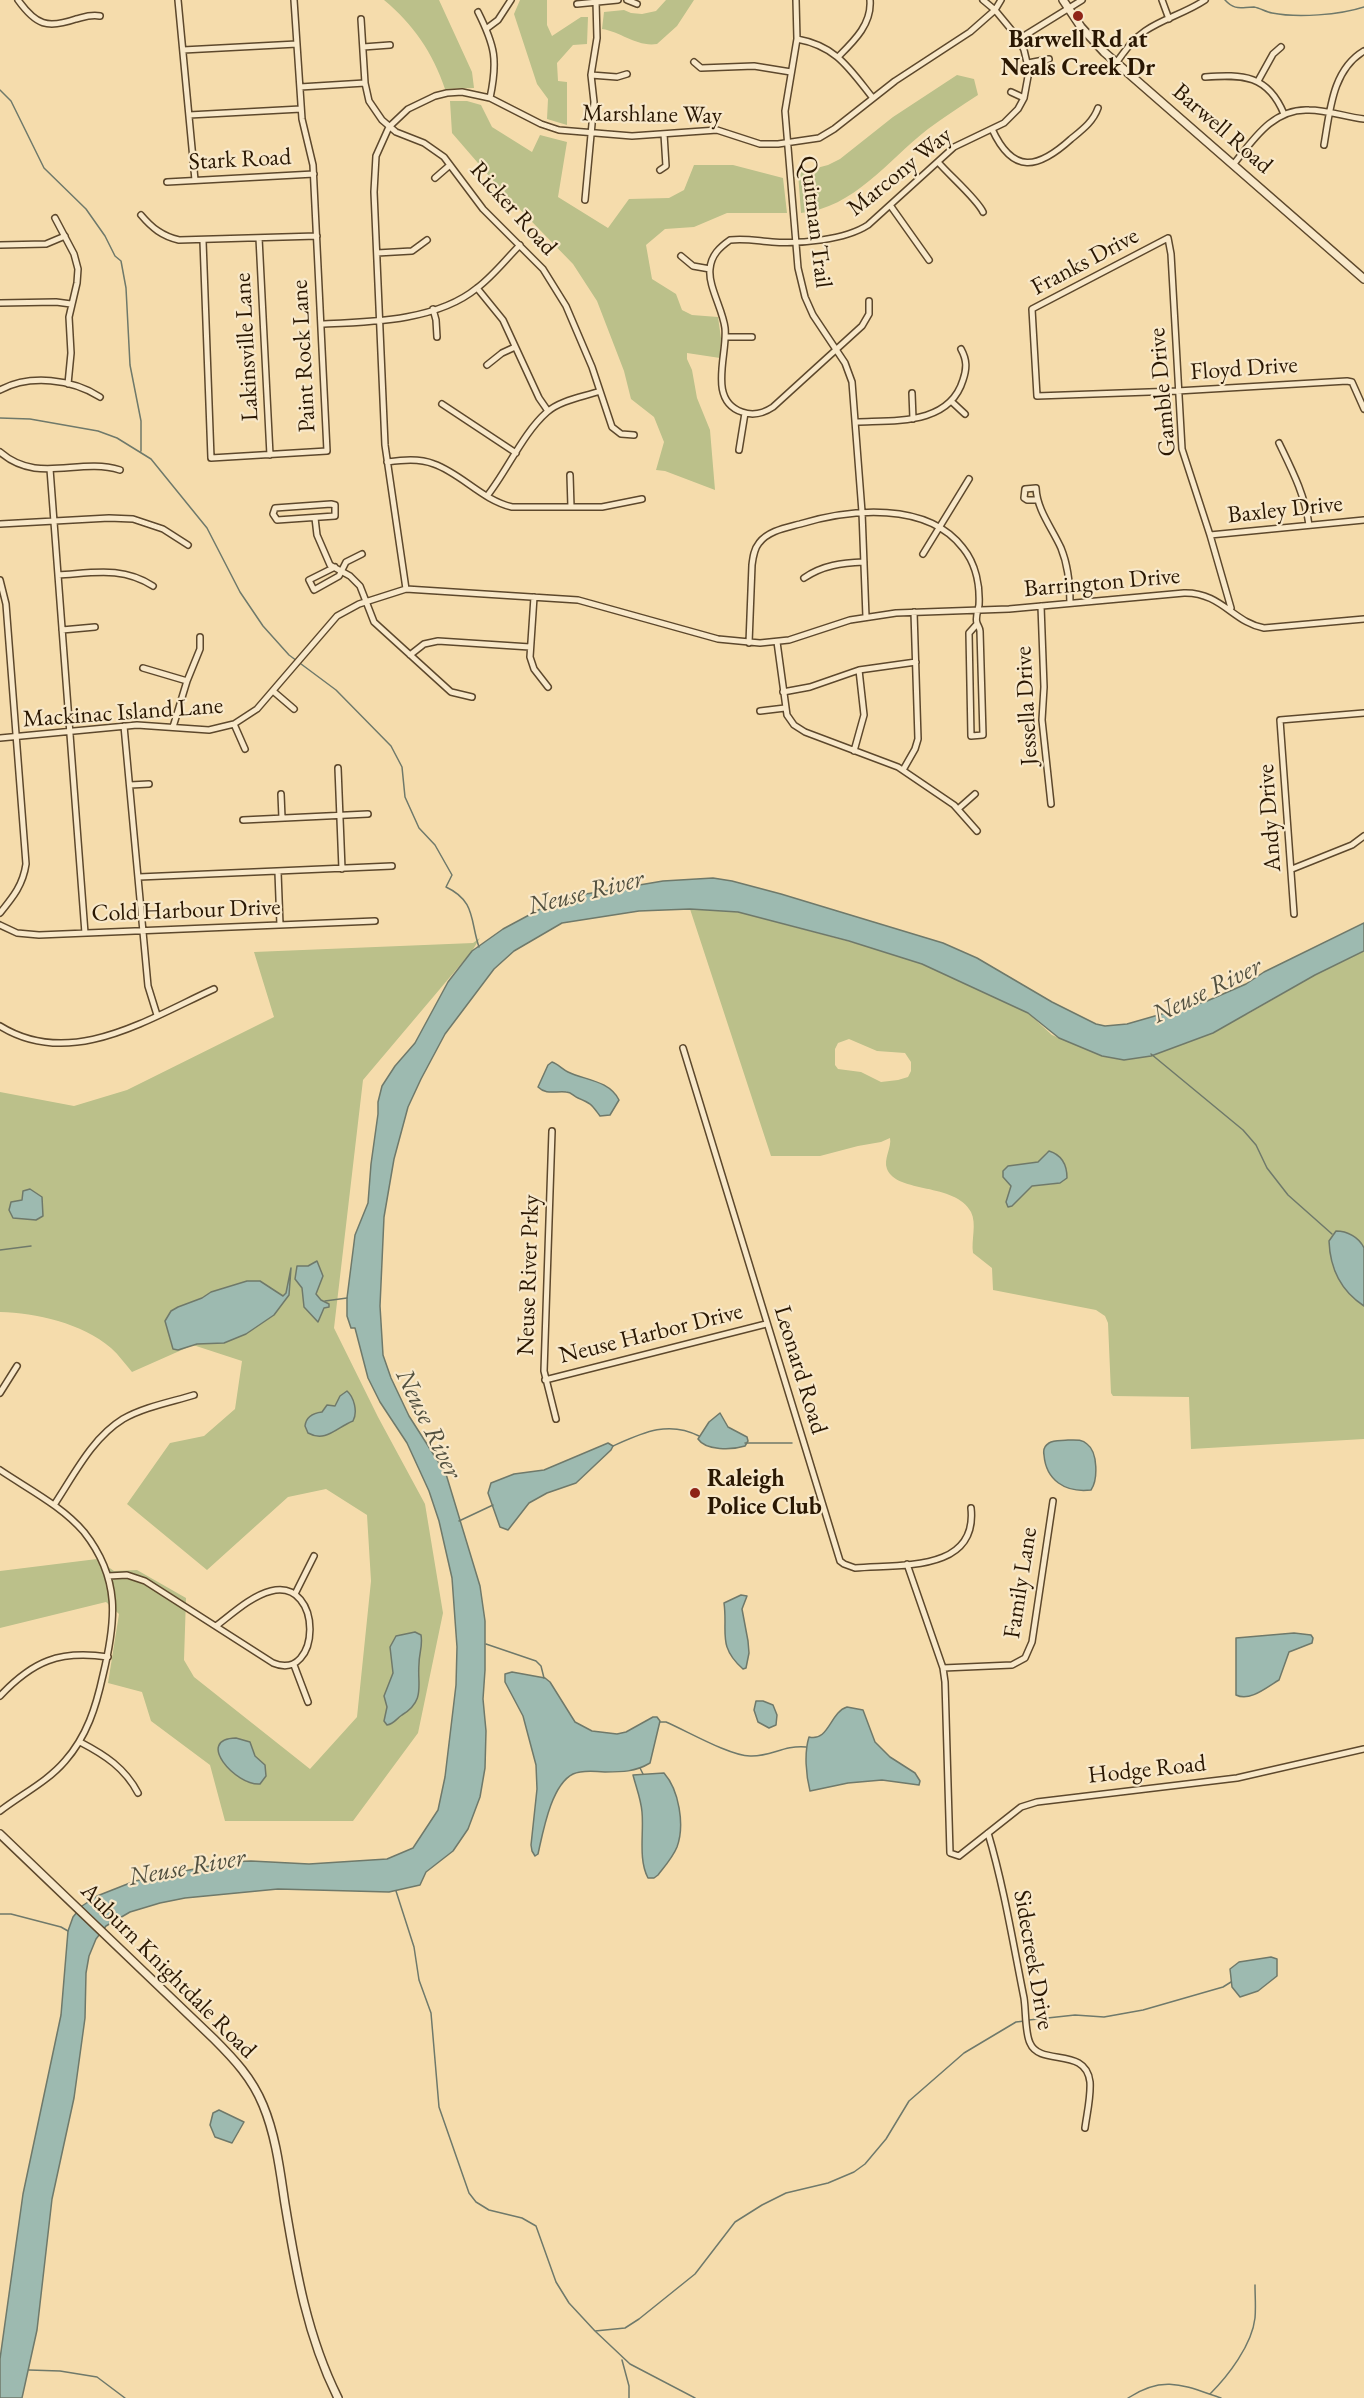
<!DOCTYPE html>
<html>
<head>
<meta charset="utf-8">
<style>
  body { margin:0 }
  canvas { display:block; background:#f5dcac }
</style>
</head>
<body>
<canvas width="1364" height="2398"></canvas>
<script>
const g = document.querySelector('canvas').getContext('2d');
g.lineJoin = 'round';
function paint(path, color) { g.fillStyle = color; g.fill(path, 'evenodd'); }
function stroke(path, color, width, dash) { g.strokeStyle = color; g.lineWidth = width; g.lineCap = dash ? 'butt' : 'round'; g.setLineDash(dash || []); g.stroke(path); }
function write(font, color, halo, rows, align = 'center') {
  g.font = font + ' "EB Garamond",serif'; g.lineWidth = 4.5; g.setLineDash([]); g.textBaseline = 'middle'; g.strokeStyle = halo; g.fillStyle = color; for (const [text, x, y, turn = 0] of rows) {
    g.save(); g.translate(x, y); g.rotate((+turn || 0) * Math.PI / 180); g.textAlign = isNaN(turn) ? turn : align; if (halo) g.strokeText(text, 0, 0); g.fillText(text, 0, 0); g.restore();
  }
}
const green = new Path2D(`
  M 384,0 L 439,0 L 472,72 L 474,88 L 445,89 C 433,53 413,24 384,0 Z
  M 520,0 L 547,0 L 547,25 L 552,36 L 581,17 L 588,17 L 587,44 L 573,45 L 557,63 L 558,81 L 567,82 L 567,125 L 547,119 L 548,99 L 537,84 L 514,14 Z
  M 666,0 L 694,0 L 677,26 L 657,44 C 636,47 622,32 602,29 L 604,12 L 624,10 L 631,13 L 642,14 L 656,11 Z
  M 957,75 L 974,79 L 978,95 C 961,106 944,117 928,129 C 888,160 854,208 801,213 L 798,173 L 828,165 L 840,159 L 893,117 Z
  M 450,101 L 467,101 L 481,105 L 492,127 L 532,152 L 540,135 L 567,142 L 558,197 L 608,228 L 629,199 L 669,198 L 684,190 L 694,165 L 733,165 L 783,178 L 787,213 L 727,213 L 694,227 L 665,229 L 646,245 L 652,279 L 676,294 L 682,310 L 692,315 L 718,317 L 721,338 L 720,358 L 687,353 L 687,359 L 692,370 L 697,398 L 710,430 L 715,490 L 665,471 L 656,470 L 664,442 L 654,417 L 631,399 L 624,371 L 597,301 L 573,264 L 503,192 L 452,133 Z
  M 690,909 L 738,912 L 892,953 L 922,964 L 1028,1013 L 1052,1035 L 1102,1056 L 1124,1060 L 1248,1014 L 1315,975 L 1364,951 L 1364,1248 C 1357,1240 1352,1233 1340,1231 L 1329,1241 C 1331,1268 1341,1290 1364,1306 L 1364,1439 L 1191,1449 L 1189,1397 L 1113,1396 L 1111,1393 L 1108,1323 L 1105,1316 L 1096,1310 L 993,1290 L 992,1268 L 973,1253 C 971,1240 977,1224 971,1212 C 955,1182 897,1194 887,1169 C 883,1159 892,1147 890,1138 L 881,1142 L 858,1146 L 820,1156 L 771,1156 ZM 849,1039 L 877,1051 L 905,1053 L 911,1062 L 911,1071 L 908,1077 L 898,1080 L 881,1082 L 861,1072 L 838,1069 L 835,1065 L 835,1049 L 838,1043 ZM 1047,1152 L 1053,1152 L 1054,1184 L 1032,1186 L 1012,1206 L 1006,1200 L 1011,1190 L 1008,1166 L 1038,1162 Z
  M 480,938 L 472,951 L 363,1080 L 334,1328 L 378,1417 L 425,1504 L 443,1613 L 418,1733 L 353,1821 L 225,1821 L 210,1765 L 151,1721 L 142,1692 L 108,1683 L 119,1614 L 106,1602 L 0,1628 L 0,1571 L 97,1559 L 114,1571 L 137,1570 L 186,1598 L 184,1660 L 194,1677 L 310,1769 L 357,1717 L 371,1581 L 367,1515 L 326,1489 L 288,1497 L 207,1570 L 127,1504 L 170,1443 L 204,1436 L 235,1409 L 242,1361 L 193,1345 L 132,1372 C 125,1364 119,1355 111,1348 C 82,1323 36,1313 0,1312 L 0,1092 L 74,1106 L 127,1090 L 274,1017 L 254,952 L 473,943 Z`);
const water = new Path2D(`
  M 713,878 L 732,881 L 781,894 L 943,943 L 977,958 L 1052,1002 L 1096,1024 L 1105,1026 L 1127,1024 L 1207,1001 L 1246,984 L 1264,972 L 1364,923 L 1364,951 L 1315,975 L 1213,1033 L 1151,1056 L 1124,1060 L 1102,1056 L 1059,1038 L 1028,1013 L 922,964 L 849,941 L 738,912 L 690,909 L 639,911 L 562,923 L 514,951 L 494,969 L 445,1034 L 421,1079 L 408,1107 L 394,1159 L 384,1217 L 380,1306 L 383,1355 L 391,1378 L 409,1416 L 446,1474 L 480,1586 L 485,1621 L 485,1670 L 483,1699 L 486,1731 L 485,1768 L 480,1797 L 468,1829 L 453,1851 L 426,1872 L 420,1885 L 389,1892 L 278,1889 L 185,1898 L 160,1903 L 130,1912 L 106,1926 L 96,1939 L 89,1956 L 86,1973 L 85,2018 L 74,2098 L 52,2199 L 37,2330 L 22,2398 L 0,2398 L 0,2359 L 23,2194 L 61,2015 L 68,1931 L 73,1917 L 82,1906 L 97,1896 L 135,1881 L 229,1862 L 251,1861 L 309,1864 L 387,1859 L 413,1848 L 438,1810 L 445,1777 L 456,1685 L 457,1647 L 452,1578 L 439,1521 L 429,1491 L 407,1443 L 380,1402 L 368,1378 L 355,1328 L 351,1328 L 347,1316 L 347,1298 L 355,1235 L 368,1203 L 371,1164 L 378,1114 L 378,1102 L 382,1086 L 395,1066 L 415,1043 L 448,982 L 472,951 L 503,929 L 544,907 L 580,895 L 663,881 Z
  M 552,1062 C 558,1064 562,1069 568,1072 C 584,1080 609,1080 619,1100 L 610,1115 L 600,1116 C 591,1104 592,1104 578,1098 C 573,1096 572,1092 566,1092 C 555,1091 546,1095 538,1087 L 548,1065 Z
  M 1049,1151 C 1062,1155 1067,1166 1067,1178 L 1060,1183 L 1032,1186 L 1012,1206 L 1008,1207 L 1006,1202 L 1011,1186 L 1003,1177 L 1003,1171 L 1008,1166 L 1038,1162 Z
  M 30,1189 L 42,1197 L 43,1216 L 36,1220 L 13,1218 L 9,1210 L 11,1202 L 22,1200 L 23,1191 Z
  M 1336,1231 C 1347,1231 1359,1237 1364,1248 C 1364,1256 1364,1294 1364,1306 C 1341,1291 1330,1268 1329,1241 Z
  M 317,1261 L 323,1276 L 316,1294 L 321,1300 L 329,1304 L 329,1307 L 324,1308 L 318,1322 L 304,1307 L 302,1288 L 295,1279 L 297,1266 L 308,1266 Z
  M 291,1268 L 289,1295 L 274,1315 L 246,1334 L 224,1343 L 197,1344 L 178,1350 L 173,1349 L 165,1321 L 171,1311 L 178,1307 L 202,1298 L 211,1292 L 247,1281 L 260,1281 L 283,1296 L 286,1293 Z
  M 347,1391 C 354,1397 358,1412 353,1421 C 337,1427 326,1443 308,1433 L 305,1426 C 306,1416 314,1413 322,1412 L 327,1405 L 335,1406 L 340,1396 Z
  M 720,1413 L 728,1427 L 747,1437 L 748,1441 L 745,1446 C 732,1450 706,1451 698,1439 L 709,1422 Z
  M 1068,1440 C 1075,1440 1082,1439 1087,1444 C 1098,1452 1098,1480 1091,1490 C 1065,1493 1046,1480 1044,1455 C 1043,1450 1044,1446 1049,1443 C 1054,1440 1062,1441 1068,1440 Z
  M 608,1443 L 613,1446 L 611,1450 L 576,1483 L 547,1493 L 529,1503 L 508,1530 L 500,1527 L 488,1493 L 491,1483 L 514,1474 L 544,1470 Z
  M 741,1595 L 747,1596 L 742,1609 L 748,1641 L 749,1653 L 746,1668 L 743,1669 C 717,1646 728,1632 724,1603 Z
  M 415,1632 L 421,1635 C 423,1646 419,1653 419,1664 C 417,1685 426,1700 402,1715 C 396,1719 394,1724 387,1725 L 384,1721 L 387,1707 L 384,1696 L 393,1673 L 390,1647 L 396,1636 Z
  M 1294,1633 L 1311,1635 L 1313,1638 L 1312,1643 L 1289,1652 L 1279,1680 C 1267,1687 1250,1702 1236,1695 L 1236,1638 Z
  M 512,1672 L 545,1678 L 550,1682 L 575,1722 L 592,1731 L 617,1734 L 626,1732 L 653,1717 L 657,1717 L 660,1721 L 650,1763 C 635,1772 622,1772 605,1772 C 595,1771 581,1770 573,1774 C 551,1785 543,1832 538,1854 L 535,1856 L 532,1851 L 531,1845 L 537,1789 L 536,1765 L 523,1716 L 505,1682 L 505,1674 Z
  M 756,1701 L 763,1701 L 773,1705 L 777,1715 L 776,1725 L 769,1728 L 758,1722 L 754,1710 Z
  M 847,1707 L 863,1710 L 875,1742 L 890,1757 L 915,1773 L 920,1781 L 919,1785 L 882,1780 L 848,1783 L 810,1791 C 806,1775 804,1753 809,1737 C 829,1742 830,1712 847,1707 Z
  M 236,1738 L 250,1742 L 255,1756 L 265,1765 L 266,1776 L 260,1784 C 236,1786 194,1739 236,1738 Z
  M 664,1773 C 679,1790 685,1825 677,1847 C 673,1857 665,1866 658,1875 L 654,1878 L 648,1878 C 638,1859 644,1833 642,1812 C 641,1799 636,1787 633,1775 Z
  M 1271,1957 L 1277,1959 L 1277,1976 L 1258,1991 L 1240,1997 L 1232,1987 L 1230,1969 L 1239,1962 Z
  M 219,2110 L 244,2122 L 232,2143 L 215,2137 L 210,2125 L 213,2113 Z`);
const stream = new Path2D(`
  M 1225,0 C 1235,11 1241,7 1254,7 C 1260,8 1266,12 1272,13 C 1297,18 1340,15 1364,7
  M 0,90 L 11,101 L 44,168 L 86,209 L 105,236 L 115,256 L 121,261 L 126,288 L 130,365 L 141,421 L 141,451
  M 0,418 L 30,419 L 98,431 L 117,438 L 151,459 L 207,528 L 240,592 L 263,626 L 289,655 L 336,690 L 391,746 L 402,767 L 405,797 L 419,828 L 435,845 L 452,875 L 446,887 C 476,901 470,921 479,947
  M 1151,1054 L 1243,1130 L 1256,1145 L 1267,1168 L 1288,1195 L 1332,1234
  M 0,1250 L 31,1246
  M 325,1301 L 347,1298
  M 745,1443 L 792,1443
  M 613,1446 C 642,1433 668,1420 699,1436
  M 459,1521 L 493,1505
  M 486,1644 L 536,1661 L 541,1666 L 544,1678
  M 660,1722 L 666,1722 C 687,1731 730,1756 750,1756 C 771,1757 783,1745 806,1747
  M 640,1768 L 643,1774
  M 396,1891 L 414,1947 L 419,1980 L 431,2013 L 439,2107 L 469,2193 L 476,2202 L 489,2210 L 522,2218 L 536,2226 L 556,2282 L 569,2303 L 595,2331 L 630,2364 L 695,2398
  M 0,1914 L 11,1914 L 61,1927 L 68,1931
  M 1029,2020 L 1075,2015 L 1104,2017 L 1143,2010 L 1223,1987 L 1231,1982
  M 595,2331 L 625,2328 L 639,2319 L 695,2274 L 735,2222 L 762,2205 L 786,2193 L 828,2183 L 854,2172 L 865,2164 L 886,2139 L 909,2101 L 964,2053 L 1016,2022 L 1025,2021
  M 622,2360 L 629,2386 L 629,2398
  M 29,2370 L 60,2371 L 97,2377 L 125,2398
  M 1210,2394 C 1228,2376 1252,2345 1255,2318 C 1256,2307 1255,2296 1255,2285
  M 1128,2398 C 1164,2374 1185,2386 1221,2398`);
const minor = new Path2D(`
  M 18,0 C 36,25 47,29 76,19 C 84,17 91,14 100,16
  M 178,0 L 195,180
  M 627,0 L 637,4
  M 796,0 L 797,39 L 785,111 L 798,268 L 805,297 L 813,315 L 845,363 L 852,382 L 862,512 L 866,617
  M 1162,0 L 1169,19
  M 577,4 L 618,0
  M 478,12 C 495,46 498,60 490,98
  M 361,19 L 365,83 L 369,101 L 382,120 L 396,132 L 424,143 L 444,157 L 483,209 L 543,269 L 566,306 L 592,367 L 612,427 L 621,434 L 634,435
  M 486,29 L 498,20 L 511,0
  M 797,39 C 836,46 849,68 872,97
  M 1019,39 L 1082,0
  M 363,47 L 390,45
  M 183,50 L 297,44
  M 838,57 C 854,41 872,24 870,0
  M 694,62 L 701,68 L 754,66 L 791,72
  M 1028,63 L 1049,59
  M 1116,63 C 1125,51 1133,39 1145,31 C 1164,18 1186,13 1205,0
  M 591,75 L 617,77 L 627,74
  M 1205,77 C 1243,74 1268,75 1284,114
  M 1258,81 L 1273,54 L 1281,47
  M 300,87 L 365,83
  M 1011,92 L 1024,98
  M 189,115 L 301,109
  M 992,129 C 1013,175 1038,169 1071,139 C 1082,130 1093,122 1098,108
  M 1324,145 C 1330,111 1332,70 1364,51
  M 938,162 C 949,175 977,199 983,212
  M 1233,165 C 1253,140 1273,108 1309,110 C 1327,110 1346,117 1364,119
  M 660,170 L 666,166 L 664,134
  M 435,178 L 450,165
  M 167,182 L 314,174
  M 585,200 L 594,102 L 591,75 L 597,38 L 596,1
  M 890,205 L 929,260
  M 141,215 C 152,228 162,236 179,240 L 317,236
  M 55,218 L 74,254 L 78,269 L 77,283 L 69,317 L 71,353 L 68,384
  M 259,238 L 270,455
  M 203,241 L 211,458 L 327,451 L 313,165 L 302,119 L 294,0
  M 0,245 L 46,244 L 65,236
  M 377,253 L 412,251 L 427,240
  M 681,256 L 693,266 L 710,269
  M 477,288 L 503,320 L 539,398 L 548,411
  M 869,301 L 869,314 L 862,326 L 773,407 C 764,413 753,416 742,412 C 707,400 728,354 725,328 C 723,310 708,286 710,269 C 711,255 720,247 730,240 C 745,238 758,241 772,242 C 800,244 845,240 868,225 L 954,147 L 1004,123 L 1018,109 L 1024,98 L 1029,71 L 1024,50 L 1019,39 L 995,10 L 983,0
  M 0,303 L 56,302 L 71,304
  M 433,309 L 436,320 L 437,337
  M 321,324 C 371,322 437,321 477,288 C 493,276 506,259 520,245
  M 726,337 L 752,337
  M 487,365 L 502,353 L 515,347
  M 0,390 C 30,374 72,379 100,397
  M 912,393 L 913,419
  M 951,401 L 965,414
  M 442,404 L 516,453
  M 856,422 C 893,420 949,426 963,380 C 967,368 967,360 961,349
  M 1279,443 C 1292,470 1305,495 1309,525
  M 739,450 L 745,413
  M 0,452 C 38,485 78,457 120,470
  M 387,462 C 402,460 419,458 434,464 C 462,474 482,500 512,507 L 602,507 L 642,499
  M 50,469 L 85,933
  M 570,475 L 571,507
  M 487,496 C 507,471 523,433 547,412 C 561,400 583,397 600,391
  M 1037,500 L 1027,500 L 1024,498 L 1025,489 L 1036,488 C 1037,510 1052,528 1061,548 C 1068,565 1070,585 1070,603
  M 331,504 L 335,505 L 335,516 L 277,520 L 273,514 L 275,508 Z
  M 315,518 L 317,535 L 330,565 L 350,576 L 360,586 L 374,622 L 451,692 L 472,697
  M 0,524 L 109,518 L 133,519 L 163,529 L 188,545
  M 1210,535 L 1364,520
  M 923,554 L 969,479
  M 335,567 L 309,580 L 314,590 L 339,576 L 346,562 L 362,554
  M 58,575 C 93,573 122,566 153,586
  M 804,578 C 823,565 842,563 864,562
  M 0,580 L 6,604 L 26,864 C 23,885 13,897 0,913
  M 406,589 L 385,445 L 374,192 L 376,156 L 389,127 L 408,109 L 435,96 L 447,93 L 462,92 L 490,98 L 541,124 L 559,130 L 632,136 L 717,130 L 760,144 L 778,144 L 819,138 L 834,129 L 895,81 L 970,32 L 995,10 L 1001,0
  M 534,597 L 530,657 L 534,669 L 548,687
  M 1041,606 L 1044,687 L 1042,720 L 1051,804
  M 1231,608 L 1210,535 L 1182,449 L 1171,254 L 1168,238 L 1032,309 L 1037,396 L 1177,391 L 1347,381 L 1352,382 L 1364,409
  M 62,630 L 95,627
  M 777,642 L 787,715 L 794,725 L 805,732 L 898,767 L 954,805 L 977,831
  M 749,643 L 752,565 C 753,557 754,549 759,543 C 768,531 785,528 800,524 C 850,509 927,501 963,548 C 976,564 980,586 979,605 C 978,610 975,618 977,623 C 978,626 980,628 980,631 L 983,735 L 971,736 L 969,633 L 977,624
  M 410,655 L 424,644 L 438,641 L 530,647
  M 143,668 L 187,681
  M 273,691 L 294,709
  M 783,692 L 810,687 L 859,670 L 916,662
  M 760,711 L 785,708
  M 234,724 L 245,749
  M 124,726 L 148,986 L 157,1015
  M 173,727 L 187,681 L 200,649 L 200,637
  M 0,738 L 137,725 L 209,730 L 234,724 L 257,709 L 337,616 L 359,604 L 406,589 L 578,600 L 718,639 L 760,643 L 789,640 L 850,620 L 896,613 L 1009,609 L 1184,593 C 1221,592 1234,623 1264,628 L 1364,619
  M 854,751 L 864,715 L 859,670
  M 338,768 L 342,869
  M 903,770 L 915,749 L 918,739 L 914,612
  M 130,785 L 149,784
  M 281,794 L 282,818
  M 958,809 L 975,794
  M 243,820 L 368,814
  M 1292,869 L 1352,845 L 1364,836
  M 278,872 L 280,925
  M 139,877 L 392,866
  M 1294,914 L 1280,720 L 1364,713
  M 0,925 L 17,933 L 39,935 L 375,921
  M 0,1026 C 71,1070 148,1019 214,989
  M 683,1048 L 840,1561 L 844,1564 L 855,1568 C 898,1564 978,1573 971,1508
  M 552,1131 L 544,1371 L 556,1419
  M 545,1380 L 766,1324
  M 0,1393 L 17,1366
  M 0,1470 C 28,1489 62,1506 84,1532 C 121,1579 116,1621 103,1675 C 96,1707 87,1736 65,1761 C 47,1782 22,1794 0,1811
  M 54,1505 C 74,1475 92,1438 123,1419 C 144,1407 171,1402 194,1395
  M 907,1564 L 943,1668 L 945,1682 L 950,1853 L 959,1856 L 1021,1807 L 1037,1802 L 1237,1778 L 1364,1749
  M 108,1576 L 127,1575 L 145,1581 L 273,1663 C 321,1683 324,1578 271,1591 C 251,1596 232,1614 216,1626
  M 295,1594 L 314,1556
  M 294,1665 L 308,1702
  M 943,1668 L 1012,1665 L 1025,1658 L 1032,1642 L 1053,1501
  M 0,1696 C 33,1661 59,1650 108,1657
  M 80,1742 C 105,1755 125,1768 138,1793
  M 988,1833 C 1004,1887 1013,1943 1024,1998 C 1026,2011 1025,2033 1030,2043 C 1040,2067 1086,2046 1090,2082 C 1091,2097 1087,2113 1085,2128`);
const tertiary = new Path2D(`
  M 1063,0 L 1081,27 L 1104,52 L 1364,279
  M 0,1834 L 214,2039 C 234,2059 252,2078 263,2105 C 276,2136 280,2171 285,2204 C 296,2271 307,2336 338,2398`);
const markers = [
  [1078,16,6,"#8f2418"],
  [695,1493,6,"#8f2418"]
];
const poiNames = [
  ["Barwell Rd at",1078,40],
  ["Neals Creek Dr",1078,68],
  ["Raleigh",707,1479,"left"],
  ["Police Club",707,1507,"left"]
];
const streetNames = [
  ["Marshlane Way",652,115,1],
  ["Barwell Road",1222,129,41],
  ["Stark Road",240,160,-3],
  ["Marcony Way",900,172,-39],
  ["Ricker Road",513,209,48],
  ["Quitman Trail",815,222,83],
  ["Franks Drive",1085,262,-28],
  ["Lakinsville Lane",247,347,-93],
  ["Paint Rock Lane",304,356,-93],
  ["Floyd Drive",1244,369,-4],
  ["Gamble Drive",1163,392,-95],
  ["Baxley Drive",1285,510,-6],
  ["Barrington Drive",1102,583,-5],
  ["Jessella Drive",1027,706,-93],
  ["Mackinac Island Lane",123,713,-4],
  ["Andy Drive",1270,818,-94],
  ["Cold Harbour Drive",186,911,-2],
  ["Neuse River Prky",529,1275,-88],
  ["Neuse Harbor Drive",651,1334,-14],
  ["Leonard Road",800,1370,73],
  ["Family Lane",1021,1583,-81],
  ["Hodge Road",1147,1770,-6],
  ["Sidecreek Drive",1033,1960,80],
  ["Auburn Knightdale Road",168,1971,45]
];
const waterNames = [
  ["Neuse River",586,893,-14],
  ["Neuse River",1207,991,-26],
  ["Neuse River",428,1424,64],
  ["Neuse River",187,1868,-10]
];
paint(green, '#bbc08a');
paint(water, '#9dbab0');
stroke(water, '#6f796a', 1.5);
stroke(stream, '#6f796a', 1.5);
stroke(minor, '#5d482c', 8);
stroke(tertiary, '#5d482c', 10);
stroke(minor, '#f8e8c9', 5);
stroke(tertiary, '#f8e8c9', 7);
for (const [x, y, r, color] of markers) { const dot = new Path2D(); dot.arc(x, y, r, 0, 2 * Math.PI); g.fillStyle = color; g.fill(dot); stroke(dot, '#f8e8c9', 2); }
write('bold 24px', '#2a1702', '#f8e8c9', poiNames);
write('24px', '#2a1702', '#f8e8c9', streetNames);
write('italic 26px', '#52503f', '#f8e8c9', waterNames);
</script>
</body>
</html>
